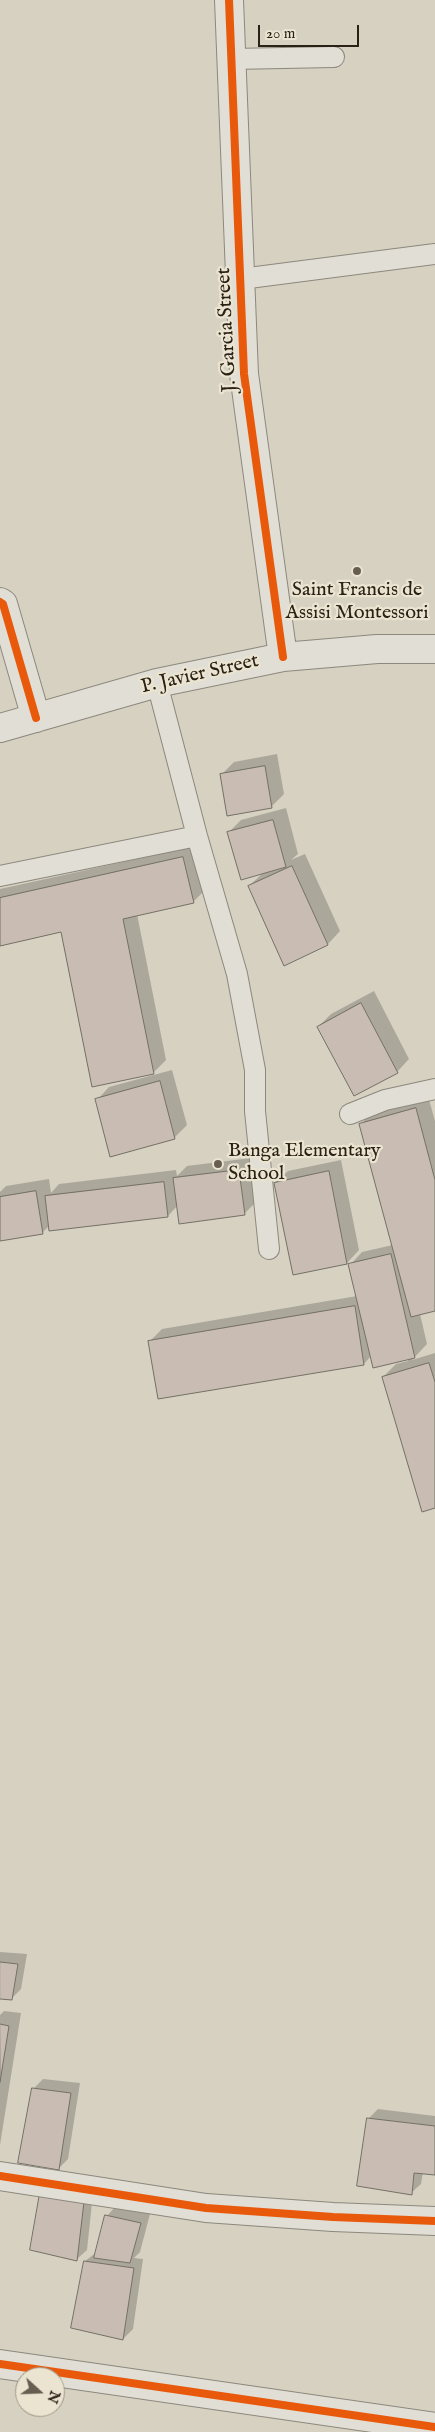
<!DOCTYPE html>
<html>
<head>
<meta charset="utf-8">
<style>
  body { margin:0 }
  #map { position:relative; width:435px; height:2432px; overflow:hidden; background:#d6d1c1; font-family:"IM FELL English",serif }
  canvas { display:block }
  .north { position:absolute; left:15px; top:2367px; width:50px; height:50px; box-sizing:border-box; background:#eae4d1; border:1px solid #9e9686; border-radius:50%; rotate:110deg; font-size:14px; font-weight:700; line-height:20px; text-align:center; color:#2b2015 }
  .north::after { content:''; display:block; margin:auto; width:18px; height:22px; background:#675e51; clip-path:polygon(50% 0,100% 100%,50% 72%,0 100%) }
  .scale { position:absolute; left:258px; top:25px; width:101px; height:22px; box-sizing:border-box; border:2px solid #2b2015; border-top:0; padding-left:6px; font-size:15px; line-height:18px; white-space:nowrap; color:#2b2015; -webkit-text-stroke:4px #eae4d1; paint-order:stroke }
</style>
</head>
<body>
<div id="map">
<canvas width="435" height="2432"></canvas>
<div class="north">N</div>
<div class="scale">20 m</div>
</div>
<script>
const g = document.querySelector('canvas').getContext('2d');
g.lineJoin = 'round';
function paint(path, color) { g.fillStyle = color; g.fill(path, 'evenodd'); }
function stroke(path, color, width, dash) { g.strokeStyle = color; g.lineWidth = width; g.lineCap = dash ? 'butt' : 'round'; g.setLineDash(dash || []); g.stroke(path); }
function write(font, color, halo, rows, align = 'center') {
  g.font = font + ' "IM FELL English",serif'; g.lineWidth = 4.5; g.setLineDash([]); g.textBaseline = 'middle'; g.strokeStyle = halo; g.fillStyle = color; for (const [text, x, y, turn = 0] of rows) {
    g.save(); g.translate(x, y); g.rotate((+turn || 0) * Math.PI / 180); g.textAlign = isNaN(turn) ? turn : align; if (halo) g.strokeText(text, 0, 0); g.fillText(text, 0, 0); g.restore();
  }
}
const shadow = new Path2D(`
  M 277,754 L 284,794 L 272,806 L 221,775 L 234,762 Z
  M 286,808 L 298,854 L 291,860 L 305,854 L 340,931 L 328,944 L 284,964 L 249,886 L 264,872 L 229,832 L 241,820 Z
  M 196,846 L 206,889 L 193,902 L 137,914 L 166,1060 L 153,1073 L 62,931 L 0,945 L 0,889 Z
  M 374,991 L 409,1059 L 397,1072 L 318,1027 L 331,1014 Z
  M 172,1070 L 187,1125 L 174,1138 L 97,1100 L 109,1087 Z
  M 428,1096 L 435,1121 L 435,1310 L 420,1314 L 427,1344 L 412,1360 L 435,1353 L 435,1507 L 383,1377 L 396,1364 L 408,1361 L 408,1359 L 371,1356 L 364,1364 L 150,1341 L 162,1329 L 357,1296 L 350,1265 L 362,1252 L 393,1245 L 361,1124 L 373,1111 Z
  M 251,1158 L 257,1201 L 244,1214 L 178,1205 L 168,1216 L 50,1225 L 42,1233 L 0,1240 L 0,1192 L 6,1186 L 49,1179 L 51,1193 L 59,1184 L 176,1170 L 177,1176 L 187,1166 Z
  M 341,1160 L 359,1250 L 347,1263 L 275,1183 L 288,1171 Z
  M 0,1952 L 27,1954 L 21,1989 L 11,1999 L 0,1997 Z
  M 4,2011 L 21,2013 L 0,2145 L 0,2015 Z
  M 43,2079 L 80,2083 L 68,2159 L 58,2169 L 33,2089 Z
  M 378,2109 L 435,2116 L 435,2173 L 423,2172 L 421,2184 L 411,2193 L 368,2119 Z
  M 93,2193 L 87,2250 L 77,2259 L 32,2249 Z
  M 116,2206 L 150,2214 L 140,2252 L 134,2258 L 143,2259 L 133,2329 L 123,2339 L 85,2261 L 97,2252 L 107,2216 Z`);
const building = new Path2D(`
  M 265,766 L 272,808 L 227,816 L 220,774 Z
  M 273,820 L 286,867 L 241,880 L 227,832 Z
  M 183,857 L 194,903 L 123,919 L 154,1074 L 92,1087 L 61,932 L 0,946 L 0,898 Z
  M 292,866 L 328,945 L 284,966 L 248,886 Z
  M 361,1003 L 398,1073 L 354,1096 L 317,1027 Z
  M 160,1081 L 175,1139 L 110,1157 L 95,1099 Z
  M 416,1108 L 435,1180 L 435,1311 L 411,1317 L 359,1124 Z
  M 239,1170 L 245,1215 L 179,1224 L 173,1178 Z
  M 329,1171 L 347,1264 L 293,1275 L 274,1183 Z
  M 164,1182 L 168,1217 L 49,1231 L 45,1196 Z
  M 36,1191 L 43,1234 L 0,1241 L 0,1197 Z
  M 391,1254 L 415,1358 L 373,1368 L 348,1264 Z
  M 355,1306 L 364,1365 L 158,1399 L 148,1341 Z
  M 429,1363 L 435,1382 L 435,1508 L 422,1512 L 382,1377 Z
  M 0,1962 L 18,1964 L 12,2000 L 0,1999 Z
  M 0,2024 L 9,2026 L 0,2082 Z
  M 32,2088 L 71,2093 L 59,2170 L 18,2163 Z
  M 367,2118 L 435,2126 L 435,2175 L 414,2173 L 412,2195 L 357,2186 Z
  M 40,2193 L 84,2202 L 77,2261 L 30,2250 Z
  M 105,2215 L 141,2223 L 130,2263 L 94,2258 Z
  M 84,2261 L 134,2268 L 123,2340 L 71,2328 Z`);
const service = new Path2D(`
  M 232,59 L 334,57
  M 241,279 L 435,254
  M 157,683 L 197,836 L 237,974 L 255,1070 L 255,1111 L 269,1249
  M 0,876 L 197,836
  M 350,1114 L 385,1100 L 435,1089`);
const minor = new Path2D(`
  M 229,0 L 244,374 L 283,657
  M 0,602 L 3,604 L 36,718
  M 0,728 L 157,683 L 283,657 L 377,649 L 435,649
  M 0,2176 L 206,2208 L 333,2217 L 435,2221
  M 0,2364 L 435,2427`);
const cycleway = new Path2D(`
  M 229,0 L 244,374 L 283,657
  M 0,602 L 3,604 L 36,718
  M 0,2176 L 206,2208 L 333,2217 L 435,2221
  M 0,2364 L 435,2427`);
const markers = [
  [357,571,5,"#675e51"],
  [218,1164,5,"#675e51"]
];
const streetNames = [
  ["J. Garcia Street",228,330,-93],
  ["P. Javier Street",200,675,-13]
];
const poiNames = [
  ["Saint Francis de",357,591],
  ["Assisi Montessori",357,614],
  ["Banga Elementary",228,1152,"left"],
  ["School",228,1175,"left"]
];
paint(shadow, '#0003');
paint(building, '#c9bcb2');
stroke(building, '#747066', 1);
stroke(service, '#8c887d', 22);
stroke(minor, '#8c887d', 30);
stroke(service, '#e0ded5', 20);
stroke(minor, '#e0ded5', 28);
stroke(cycleway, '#e8590c', 8);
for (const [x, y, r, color] of markers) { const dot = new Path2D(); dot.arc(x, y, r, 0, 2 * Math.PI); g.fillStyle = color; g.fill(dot); stroke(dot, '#eae4d1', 2); }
write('20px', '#2b2015', '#eae4d1', streetNames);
write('20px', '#2b2015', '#eae4d1', poiNames);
</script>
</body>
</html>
